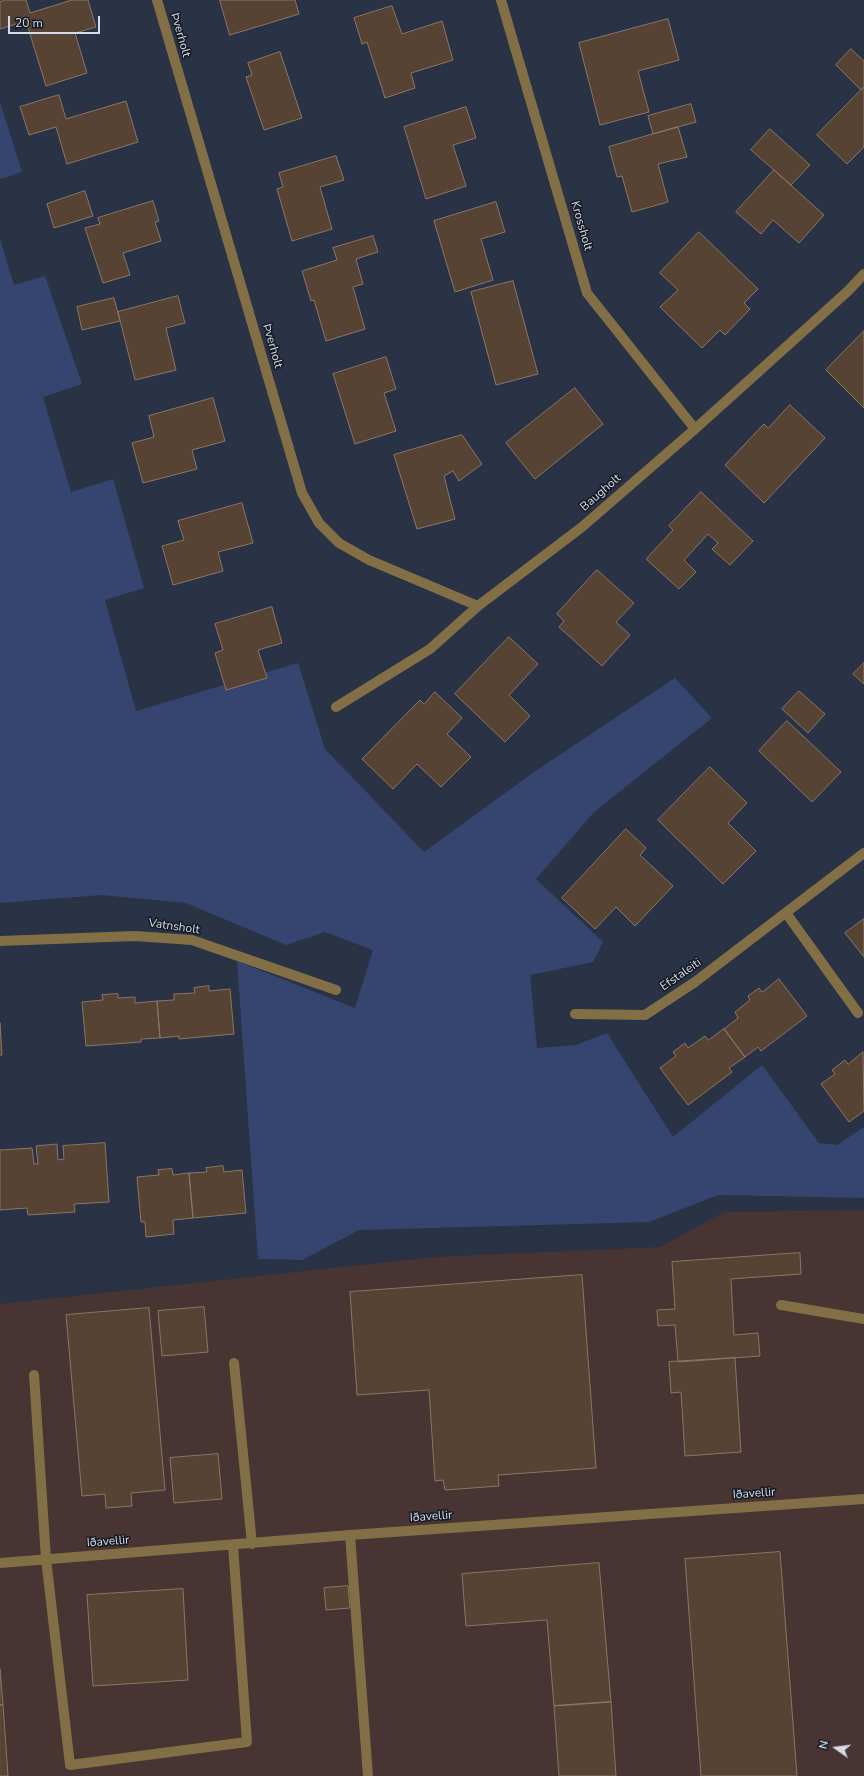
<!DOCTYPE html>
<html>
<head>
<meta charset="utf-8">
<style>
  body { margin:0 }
  #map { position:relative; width:864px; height:1776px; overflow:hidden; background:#2a3245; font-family:"Nunito Sans",sans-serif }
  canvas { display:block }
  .north { position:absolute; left:816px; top:1728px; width:40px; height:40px; -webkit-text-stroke:3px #161a23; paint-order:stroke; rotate:284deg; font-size:11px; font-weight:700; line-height:16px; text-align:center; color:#d5dbe8 }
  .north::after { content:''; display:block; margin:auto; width:14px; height:18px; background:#d5dbe8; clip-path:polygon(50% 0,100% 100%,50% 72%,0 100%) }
  .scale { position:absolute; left:8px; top:16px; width:92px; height:18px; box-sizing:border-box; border:2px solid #d5dbe8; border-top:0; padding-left:5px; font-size:12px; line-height:14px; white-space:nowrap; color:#d5dbe8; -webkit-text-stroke:3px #161a23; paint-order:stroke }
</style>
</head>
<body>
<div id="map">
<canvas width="864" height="1776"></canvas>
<div class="north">N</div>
<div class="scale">20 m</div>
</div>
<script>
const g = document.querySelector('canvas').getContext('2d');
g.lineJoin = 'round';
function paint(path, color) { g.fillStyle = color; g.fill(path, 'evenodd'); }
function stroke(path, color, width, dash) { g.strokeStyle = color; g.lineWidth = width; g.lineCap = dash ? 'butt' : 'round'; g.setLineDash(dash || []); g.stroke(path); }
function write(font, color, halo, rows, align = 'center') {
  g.font = font + ' "Nunito Sans",sans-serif'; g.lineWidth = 3; g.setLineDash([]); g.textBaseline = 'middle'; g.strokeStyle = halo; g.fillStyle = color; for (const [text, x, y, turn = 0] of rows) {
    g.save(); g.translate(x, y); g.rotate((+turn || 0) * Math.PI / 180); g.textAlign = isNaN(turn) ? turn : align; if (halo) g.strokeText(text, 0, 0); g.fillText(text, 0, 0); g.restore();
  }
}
const industrial = new Path2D(`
  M 864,1210 L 864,1776 L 0,1776 L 0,1304 L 434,1257 L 660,1247 L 724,1212 Z`);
const green = new Path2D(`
  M 0,102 L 22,172 L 0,179 Z
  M 0,239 L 14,285 L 45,276 L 82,384 L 43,397 L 71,492 L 113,479 L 144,588 L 105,600 L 136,711 L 298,663 L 325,749 L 424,852 L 534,772 L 675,678 L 712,718 L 594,812 L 536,879 L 603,942 L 593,962 L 530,975 L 537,1048 L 576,1045 L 607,1033 L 673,1137 L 762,1065 L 819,1143 L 837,1145 L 864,1127 L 864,1198 L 718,1195 L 649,1222 L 359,1230 L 302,1260 L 258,1259 L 237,961 L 355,1008 L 373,950 L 325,932 L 286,945 L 186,903 L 102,895 L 0,903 Z`);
const building = new Path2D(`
  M 6,0 L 26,0 L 30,13 L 72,0 L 88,0 L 96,27 L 75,33 L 87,73 L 46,86 L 26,21 L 0,29 L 0,2 Z
  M 220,0 L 295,0 L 299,14 L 230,35 Z
  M 392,6 L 402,34 L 442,21 L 453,60 L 411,73 L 415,88 L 385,98 L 367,42 L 362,44 L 354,18 Z
  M 668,19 L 679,60 L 638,71 L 649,112 L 600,125 L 579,43 Z
  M 851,49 L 864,61 L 864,87 L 861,90 L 836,65 Z
  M 280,52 L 302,118 L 264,130 L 246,77 L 252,75 L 248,63 Z
  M 864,87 L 864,147 L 847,164 L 817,135 Z
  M 59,95 L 66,119 L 126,101 L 138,142 L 67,164 L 56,127 L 29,135 L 20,107 Z
  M 691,104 L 696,122 L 653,134 L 648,116 Z
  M 466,107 L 476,138 L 453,145 L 466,186 L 426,199 L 404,127 Z
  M 678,127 L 687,157 L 658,164 L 668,202 L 632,212 L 622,176 L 617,177 L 609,147 Z
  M 770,129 L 810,165 L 791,185 L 751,150 Z
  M 336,156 L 344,180 L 320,187 L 332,229 L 292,241 L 277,189 L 283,187 L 279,173 Z
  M 774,170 L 824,215 L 799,243 L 773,220 L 761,234 L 736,212 Z
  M 85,191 L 93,216 L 54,228 L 47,204 Z
  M 153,201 L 159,221 L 155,222 L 161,241 L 123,253 L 130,275 L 103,283 L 85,228 L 100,224 L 98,218 Z
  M 496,202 L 505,232 L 481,239 L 493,280 L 455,292 L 434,221 Z
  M 699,232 L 758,289 L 744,303 L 750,309 L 725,335 L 720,330 L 702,348 L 660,307 L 678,290 L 660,273 Z
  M 373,236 L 378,252 L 356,259 L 363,284 L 353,287 L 365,329 L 326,341 L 314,300 L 311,301 L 302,271 L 337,260 L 333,248 Z
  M 513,281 L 538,374 L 496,385 L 471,292 Z
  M 178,296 L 185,323 L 166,328 L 176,370 L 135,380 L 118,312 Z
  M 114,298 L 120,321 L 82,330 L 77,307 Z
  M 864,331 L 864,408 L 826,370 Z
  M 386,357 L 396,389 L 384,393 L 396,431 L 355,444 L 333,374 Z
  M 575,388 L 603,424 L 535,479 L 506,443 Z
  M 213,398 L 225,441 L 192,450 L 197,469 L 143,483 L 132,443 L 154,437 L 149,416 Z
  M 790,405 L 825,438 L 764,503 L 725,465 L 764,424 L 768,428 Z
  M 462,435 L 482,464 L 459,481 L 453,471 L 444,476 L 455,519 L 417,529 L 394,455 Z
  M 701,492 L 753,541 L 730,565 L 712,549 L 718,543 L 708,534 L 684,560 L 696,572 L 679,589 L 646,559 L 673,530 L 669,526 Z
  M 242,503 L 253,543 L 218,552 L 223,571 L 173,585 L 162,546 L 184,540 L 178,521 Z
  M 597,570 L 634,603 L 616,622 L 630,635 L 602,666 L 559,627 L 564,621 L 557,614 Z
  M 272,607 L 282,643 L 258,650 L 267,678 L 226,690 L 215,653 L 223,650 L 215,624 Z
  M 509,637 L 538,664 L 509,695 L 530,716 L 505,742 L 455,694 Z
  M 864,663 L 864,684 L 853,674 Z
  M 799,691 L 825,714 L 808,733 L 782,709 Z
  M 435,692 L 462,718 L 447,734 L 471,757 L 441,787 L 417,764 L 393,789 L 362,759 L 420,700 L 424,704 Z
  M 787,721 L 841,772 L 812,802 L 759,751 Z
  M 710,767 L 747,803 L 728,823 L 756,851 L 723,884 L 658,820 Z
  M 626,829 L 646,848 L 640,855 L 673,886 L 635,926 L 616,907 L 595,929 L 562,898 Z
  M 864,919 L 864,957 L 845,933 Z
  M 779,979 L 807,1016 L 761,1051 L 758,1047 L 745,1057 L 724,1029 L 738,1018 L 735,1012 L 750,1000 L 748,996 L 759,988 L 762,992 Z
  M 209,986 L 209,991 L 230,989 L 234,1034 L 179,1039 L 179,1036 L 160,1038 L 157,1001 L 174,1000 L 174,994 L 195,993 L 194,988 Z
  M 118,994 L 118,998 L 135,997 L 135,1003 L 157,1001 L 160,1038 L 141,1039 L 141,1042 L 86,1046 L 82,1002 L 103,1000 L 102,995 Z
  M 0,1023 L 2,1055 L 0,1055 Z
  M 724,1029 L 745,1057 L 729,1068 L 732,1072 L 688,1105 L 660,1068 L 676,1056 L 673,1052 L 685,1043 L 688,1048 L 705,1036 L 708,1040 Z
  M 863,1052 L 864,1111 L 849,1122 L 821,1084 L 835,1074 L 832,1070 L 845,1060 L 848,1064 Z
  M 105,1143 L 109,1202 L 74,1204 L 75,1212 L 28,1215 L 27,1208 L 0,1210 L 0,1150 L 32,1148 L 34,1164 L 38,1164 L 36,1146 L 57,1144 L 58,1160 L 64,1159 L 63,1146 Z
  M 223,1166 L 224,1172 L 242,1170 L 246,1213 L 193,1218 L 189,1173 L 207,1172 L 206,1168 Z
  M 172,1169 L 173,1175 L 189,1173 L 193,1218 L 173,1220 L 174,1234 L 146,1237 L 145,1222 L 141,1222 L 137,1177 L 159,1175 L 158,1170 Z
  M 800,1253 L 801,1274 L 731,1279 L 734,1335 L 758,1333 L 760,1356 L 678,1362 L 675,1325 L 658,1326 L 657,1310 L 675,1309 L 672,1262 Z
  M 582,1275 L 596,1468 L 498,1475 L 499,1486 L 445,1490 L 443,1480 L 435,1481 L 429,1390 L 357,1395 L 350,1292 Z
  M 204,1307 L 208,1352 L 162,1356 L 158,1311 Z
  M 149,1308 L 165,1490 L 131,1493 L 132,1506 L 106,1508 L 105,1494 L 82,1496 L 66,1315 Z
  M 735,1358 L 741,1452 L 685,1456 L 681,1392 L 671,1393 L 669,1362 Z
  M 218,1454 L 222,1499 L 174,1503 L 170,1458 Z
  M 780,1552 L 797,1776 L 701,1776 L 685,1559 Z
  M 599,1563 L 611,1702 L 554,1706 L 547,1620 L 466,1626 L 462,1574 Z
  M 348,1586 L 350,1608 L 326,1610 L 324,1588 Z
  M 183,1589 L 188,1680 L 93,1686 L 87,1595 Z
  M 0,1669 L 3,1705 L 0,1705 Z
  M 611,1702 L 616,1776 L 559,1776 L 554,1706 Z
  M 0,1705 L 3,1705 L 8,1776 L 0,1776 Z`);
const minor = new Path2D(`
  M 157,0 L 302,493 L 319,523 L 339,543 L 369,560 L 478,606
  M 501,0 L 587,293 L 695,429
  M 336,707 L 430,649 L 478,606 L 582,527 L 695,429 L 848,291 L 864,274
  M 786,913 L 858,1013
  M 0,941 L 135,936 L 192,940 L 336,990
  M 575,1014 L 645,1015 L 695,982 L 864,853
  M 781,1305 L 864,1319
  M 234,1363 L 252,1544
  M 34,1375 L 46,1559 L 70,1765 L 247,1742 L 233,1545
  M 350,1535 L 368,1776
  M 0,1563 L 350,1535 L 864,1499`);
const streetNames = [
  ["Þverholt",180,35,74],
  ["Krossholt",581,226,74],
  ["Þverholt",272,346,74],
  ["Baugholt",601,493,-41],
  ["Vatnsholt",174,927,8],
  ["Efstaleiti",681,975,-35],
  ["Iðavellir",754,1494,-4],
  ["Iðavellir",431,1517,-4],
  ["Iðavellir",108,1542,-4]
];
paint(industrial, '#483432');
paint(green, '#35456f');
paint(building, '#564333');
stroke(building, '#8c7665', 1);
stroke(minor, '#826f46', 10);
write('12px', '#d5dbe8', '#161a23', streetNames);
</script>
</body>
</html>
